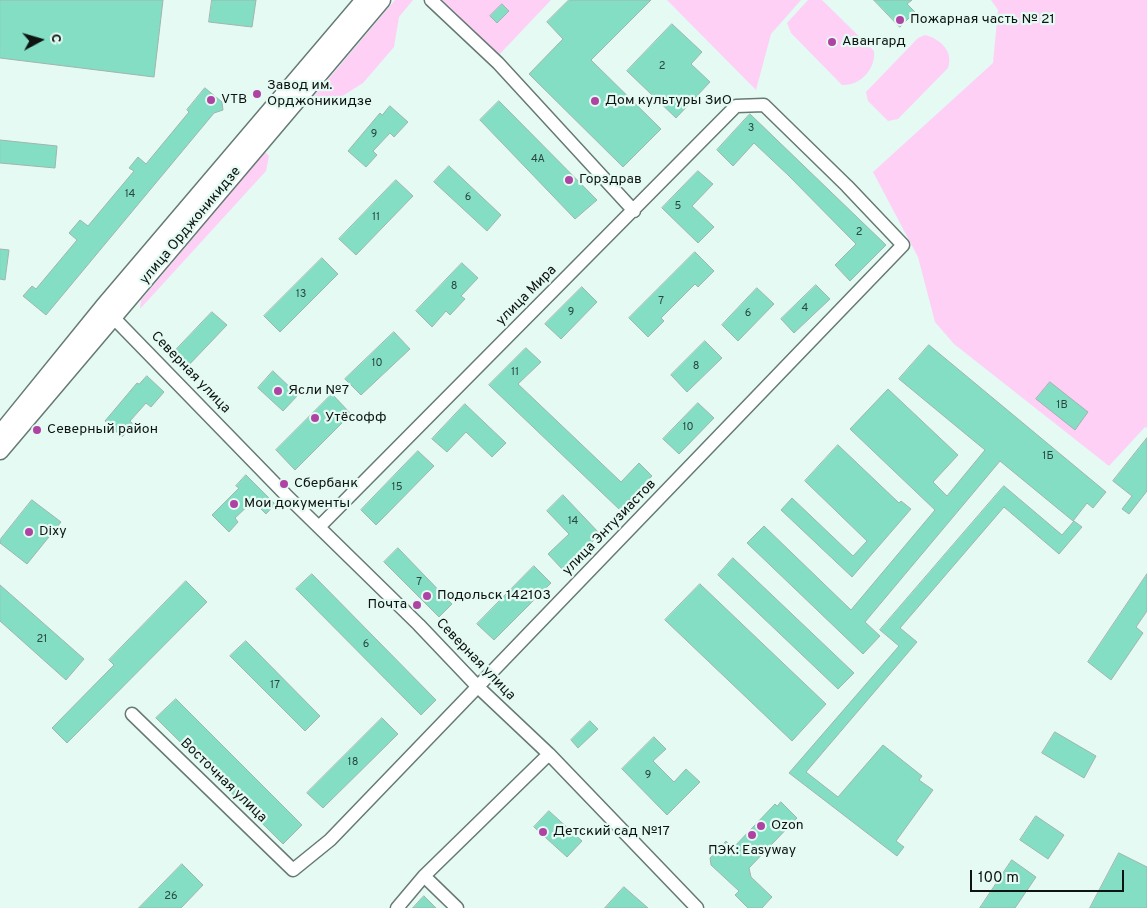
<!DOCTYPE html>
<html>
<head>
<meta charset="utf-8">
<style>
  body { margin:0 }
  #map { position:relative; width:1147px; height:908px; overflow:hidden; background:#e4faf2; font-family:Overpass,sans-serif }
  canvas { display:block }
  .north { position:absolute; left:15px; top:15px; width:50px; height:50px; -webkit-text-stroke:4px #e4faf2; paint-order:stroke; rotate:84deg; font-size:14px; font-weight:700; line-height:20px; text-align:center; color:#0d1412 }
  .north::after { content:''; display:block; margin:auto; width:18px; height:22px; background:#0d1412; clip-path:polygon(50% 0,100% 100%,50% 72%,0 100%) }
  .scale { position:absolute; left:970px; top:870px; width:154px; height:22px; box-sizing:border-box; border:2px solid #0d1412; border-top:0; padding-left:6px; font-size:15px; line-height:18px; white-space:nowrap; color:#0d1412; -webkit-text-stroke:4px #e4faf2; paint-order:stroke }
</style>
</head>
<body>
<div id="map">
<canvas width="1147" height="908"></canvas>
<div class="north">С</div>
<div class="scale">100 m</div>
</div>
<script>
const g = document.querySelector('canvas').getContext('2d');
g.lineJoin = 'round';
function paint(path, color) { g.fillStyle = color; g.fill(path, 'evenodd'); }
function stroke(path, color, width, dash) { g.strokeStyle = color; g.lineWidth = width; g.lineCap = dash ? 'butt' : 'round'; g.setLineDash(dash || []); g.stroke(path); }
function write(font, color, halo, rows, align = 'center') {
  g.font = font + ' Overpass,sans-serif'; g.lineWidth = 4.5; g.setLineDash([]); g.textBaseline = 'middle'; g.strokeStyle = halo; g.fillStyle = color; for (const [text, x, y, turn = 0] of rows) {
    g.save(); g.translate(x, y); g.rotate((+turn || 0) * Math.PI / 180); g.textAlign = isNaN(turn) ? turn : align; if (halo) g.strokeText(text, 0, 0); g.fillText(text, 0, 0); g.restore();
  }
}
const green = new Path2D(`
  M 395,0 L 413,0 L 399,17 L 394,47 L 363,83 L 336,100 L 311,104 L 315,95 Z
  M 435,0 L 551,0 L 496,58 Z
  M 667,0 L 801,0 L 771,34 L 756,90 Z
  M 808,0 L 822,0 L 874,51 C 876,68 861,86 842,85 L 791,33 L 787,23 Z
  M 991,0 L 1147,0 L 1147,428 L 1145,427 L 1109,466 L 954,344 L 935,322 L 918,257 L 873,172 L 993,63 L 998,10 Z
  M 925,35 C 940,39 954,51 948,68 L 898,119 L 888,121 L 868,101 L 866,92 L 918,38 Z
  M 265,152 L 269,156 L 266,171 L 140,309 L 141,300 Z`);
const building = new Path2D(`
  M 0,0 L 163,0 L 154,77 L 0,58 Z
  M 212,0 L 256,0 L 252,27 L 209,22 Z
  M 569,0 L 651,0 L 591,60 L 661,129 L 623,167 L 529,74 L 563,39 L 547,22 Z
  M 874,0 L 912,0 L 907,4 L 915,12 L 900,27 Z
  M 502,4 L 509,11 L 497,23 L 490,16 Z
  M 672,24 L 702,52 L 691,64 L 710,82 L 676,118 L 627,71 Z
  M 205,88 L 222,102 L 223,110 L 214,113 L 46,315 L 23,296 L 32,286 L 36,289 L 77,240 L 69,233 L 80,220 L 88,226 L 134,171 L 129,168 L 138,157 L 146,164 L 189,112 L 187,110 Z
  M 499,101 L 597,200 L 575,219 L 480,120 Z
  M 390,106 L 408,122 L 394,137 L 390,133 L 373,151 L 377,155 L 366,167 L 348,151 L 380,113 L 382,115 Z
  M 750,114 L 886,245 L 850,281 L 835,265 L 856,244 L 788,175 L 754,143 L 733,166 L 717,150 Z
  M 0,140 L 57,146 L 55,168 L 0,163 Z
  M 449,166 L 501,215 L 487,231 L 434,182 Z
  M 698,171 L 713,184 L 692,206 L 714,227 L 698,243 L 662,208 Z
  M 396,180 L 413,196 L 356,255 L 339,239 Z
  M 0,249 L 9,250 L 5,280 L 0,279 Z
  M 695,252 L 714,271 L 698,287 L 695,284 L 661,318 L 664,321 L 648,337 L 629,318 Z
  M 322,258 L 338,274 L 280,332 L 264,316 Z
  M 462,263 L 478,278 L 461,296 L 465,299 L 450,315 L 446,311 L 432,327 L 416,311 Z
  M 816,285 L 830,299 L 794,333 L 781,319 Z
  M 582,287 L 597,302 L 561,339 L 545,324 Z
  M 757,288 L 774,304 L 738,341 L 722,325 Z
  M 212,312 L 227,325 L 186,368 L 172,354 Z
  M 394,332 L 410,349 L 361,395 L 345,379 Z
  M 705,341 L 722,358 L 687,392 L 671,375 Z
  M 929,345 L 1106,492 L 1093,508 L 1087,503 L 1073,521 L 1000,461 L 865,622 L 880,636 L 863,654 L 747,543 L 764,526 L 851,610 L 935,510 L 850,429 L 888,389 L 958,455 L 933,482 L 947,496 L 985,450 L 899,379 Z
  M 526,348 L 541,362 L 518,384 L 621,482 L 639,463 L 652,476 L 620,510 L 489,385 Z
  M 273,371 L 298,395 L 283,411 L 258,388 Z
  M 147,376 L 164,392 L 151,407 L 146,403 L 130,421 L 134,425 L 122,437 L 105,421 L 137,383 L 139,384 Z
  M 1050,382 L 1088,412 L 1075,430 L 1036,399 Z
  M 332,394 L 351,414 L 295,470 L 276,450 Z
  M 698,403 L 714,418 L 679,454 L 663,439 Z
  M 465,404 L 506,443 L 492,457 L 466,432 L 447,452 L 432,439 Z
  M 1147,438 L 1147,491 L 1129,514 L 1122,509 L 1132,496 L 1113,481 Z
  M 838,445 L 899,503 L 901,501 L 911,509 L 852,577 L 781,510 L 792,498 L 853,556 L 867,541 L 805,481 Z
  M 418,451 L 434,466 L 376,525 L 361,510 Z
  M 246,475 L 275,504 L 266,514 L 253,501 L 235,518 L 238,522 L 229,532 L 212,515 L 239,488 L 236,486 Z
  M 1004,486 L 1062,535 L 1074,521 L 1082,527 L 1059,554 L 1004,507 L 900,628 L 917,642 L 806,772 L 838,797 L 883,745 L 922,776 L 919,780 L 933,790 L 896,841 L 904,847 L 897,856 L 789,773 L 899,646 L 880,630 Z
  M 563,495 L 600,534 L 563,570 L 548,554 L 569,534 L 547,511 Z
  M 32,500 L 61,522 L 27,564 L 0,543 L 0,540 Z
  M 398,548 L 452,604 L 439,617 L 384,562 Z
  M 733,558 L 854,673 L 838,689 L 718,575 Z
  M 534,566 L 551,583 L 494,640 L 477,624 Z
  M 312,574 L 436,700 L 421,715 L 296,589 Z
  M 1147,574 L 1147,611 L 1136,627 L 1143,633 L 1111,680 L 1088,662 Z
  M 186,581 L 207,602 L 67,743 L 52,728 L 114,665 L 109,660 Z
  M 700,584 L 826,704 L 792,741 L 665,620 Z
  M 0,585 L 84,659 L 66,680 L 0,621 Z
  M 246,641 L 320,716 L 305,731 L 230,656 Z
  M 176,699 L 302,825 L 283,844 L 156,718 Z
  M 382,718 L 398,734 L 323,808 L 307,793 Z
  M 590,721 L 598,729 L 578,748 L 571,740 Z
  M 1055,732 L 1096,756 L 1084,778 L 1042,753 Z
  M 654,737 L 666,749 L 653,761 L 674,782 L 686,769 L 700,782 L 667,815 L 622,769 Z
  M 781,802 L 797,818 L 749,868 L 751,877 L 772,897 L 762,908 L 748,908 L 735,895 L 739,891 L 711,865 L 710,858 L 726,841 L 733,848 L 775,804 L 777,806 Z
  M 549,811 L 582,841 L 567,857 L 534,827 Z
  M 1036,816 L 1064,835 L 1048,859 L 1020,840 Z
  M 1119,853 L 1147,867 L 1147,908 L 1090,908 Z
  M 1012,860 L 1036,877 L 1015,908 L 980,908 Z
  M 182,864 L 203,885 L 181,908 L 139,908 Z
  M 624,887 L 648,908 L 605,908 Z
  M 424,896 L 436,908 L 413,908 Z`);
const street = new Path2D(`
  M 431,0 L 498,63 L 634,211
  M 108,312 L 286,495 L 419,625 L 478,687 L 549,754 L 697,908
  M 132,714 L 293,870 L 330,840 L 903,245 L 847,186 L 764,105 L 736,106 L 320,526
  M 424,876 L 457,908
  M 397,908 L 424,876 L 549,754`);
const secondary = new Path2D(`
  M 0,434 L 103,307 L 364,0
  M 0,451 L 382,0`);
const markers = [
  [900,20,5,"#ae43a3"],
  [832,42,5,"#ae43a3"],
  [257,94,5,"#ae43a3"],
  [211,100,5,"#ae43a3"],
  [595,101,5,"#ae43a3"],
  [569,180,5,"#ae43a3"],
  [278,391,5,"#ae43a3"],
  [315,418,5,"#ae43a3"],
  [37,430,5,"#ae43a3"],
  [284,484,5,"#ae43a3"],
  [234,504,5,"#ae43a3"],
  [29,532,5,"#ae43a3"],
  [427,596,5,"#ae43a3"],
  [417,605,5,"#ae43a3"],
  [761,826,5,"#ae43a3"],
  [543,832,5,"#ae43a3"],
  [752,835,5,"#ae43a3"]
];
const numberNames = [
  ["2",662,67],
  ["3",751,129],
  ["9",374,135],
  ["4А",538,160],
  ["14",130,195],
  ["6",468,198],
  ["5",678,207],
  ["11",376,218],
  ["2",859,233],
  ["8",454,287],
  ["13",301,295],
  ["7",661,302],
  ["4",805,309],
  ["9",571,313],
  ["6",748,314],
  ["10",377,364],
  ["8",696,367],
  ["11",515,373],
  ["1В",1062,406],
  ["10",688,428],
  ["1Б",1048,457],
  ["15",397,488],
  ["14",573,522],
  ["7",419,583],
  ["21",42,640],
  ["6",366,645],
  ["17",275,686],
  ["18",353,763],
  ["9",648,776],
  ["26",171,897]
];
const poiNames = [
  ["Пожарная часть № 21",910,20],
  ["Авангард",842,42],
  ["Завод им.",267,86],
  ["Орджоникидзе",267,102],
  ["VTB",221,100],
  ["Дом культуры ЗиО",605,101],
  ["Горздрав",579,180],
  ["Ясли №7",288,391],
  ["Утёсофф",325,418],
  ["Северный район",47,430],
  ["Сбербанк",294,484],
  ["Мои документы",244,504],
  ["Dixy",39,532],
  ["Подольск 142103",437,596],
  ["Почта",407,605,"right"],
  ["Ozon",771,826],
  ["Детский сад №17",553,832],
  ["ПЭК: Easyway",752,851,"center"]
];
const streetNames = [
  ["улица Орджоникидзе",191,226,-50],
  ["улица Мира",527,296,-45],
  ["Северная улица",190,373,46],
  ["улица Энтузиастов",610,528,-46],
  ["Северная улица",475,660,46],
  ["Восточная улица",223,781,44]
];
paint(green, '#fed0f6');
paint(building, '#83dec4');
stroke(building, '#a0b5ae', 1);
stroke(street, '#667a73', 15);
stroke(secondary, '#667a73', 19);
stroke(street, '#fff', 12);
stroke(secondary, '#fff', 16);
for (const [x, y, r, color] of markers) { const dot = new Path2D(); dot.arc(x, y, r, 0, 2 * Math.PI); g.fillStyle = color; g.fill(dot); stroke(dot, '#e4faf2', 2); }
write('11px', '#2a463e', null, numberNames);
write('14px', '#0d1412', '#e4faf2', poiNames, 'left');
write('14px', '#0d1412', '#e4faf2', streetNames);
</script>
</body>
</html>
